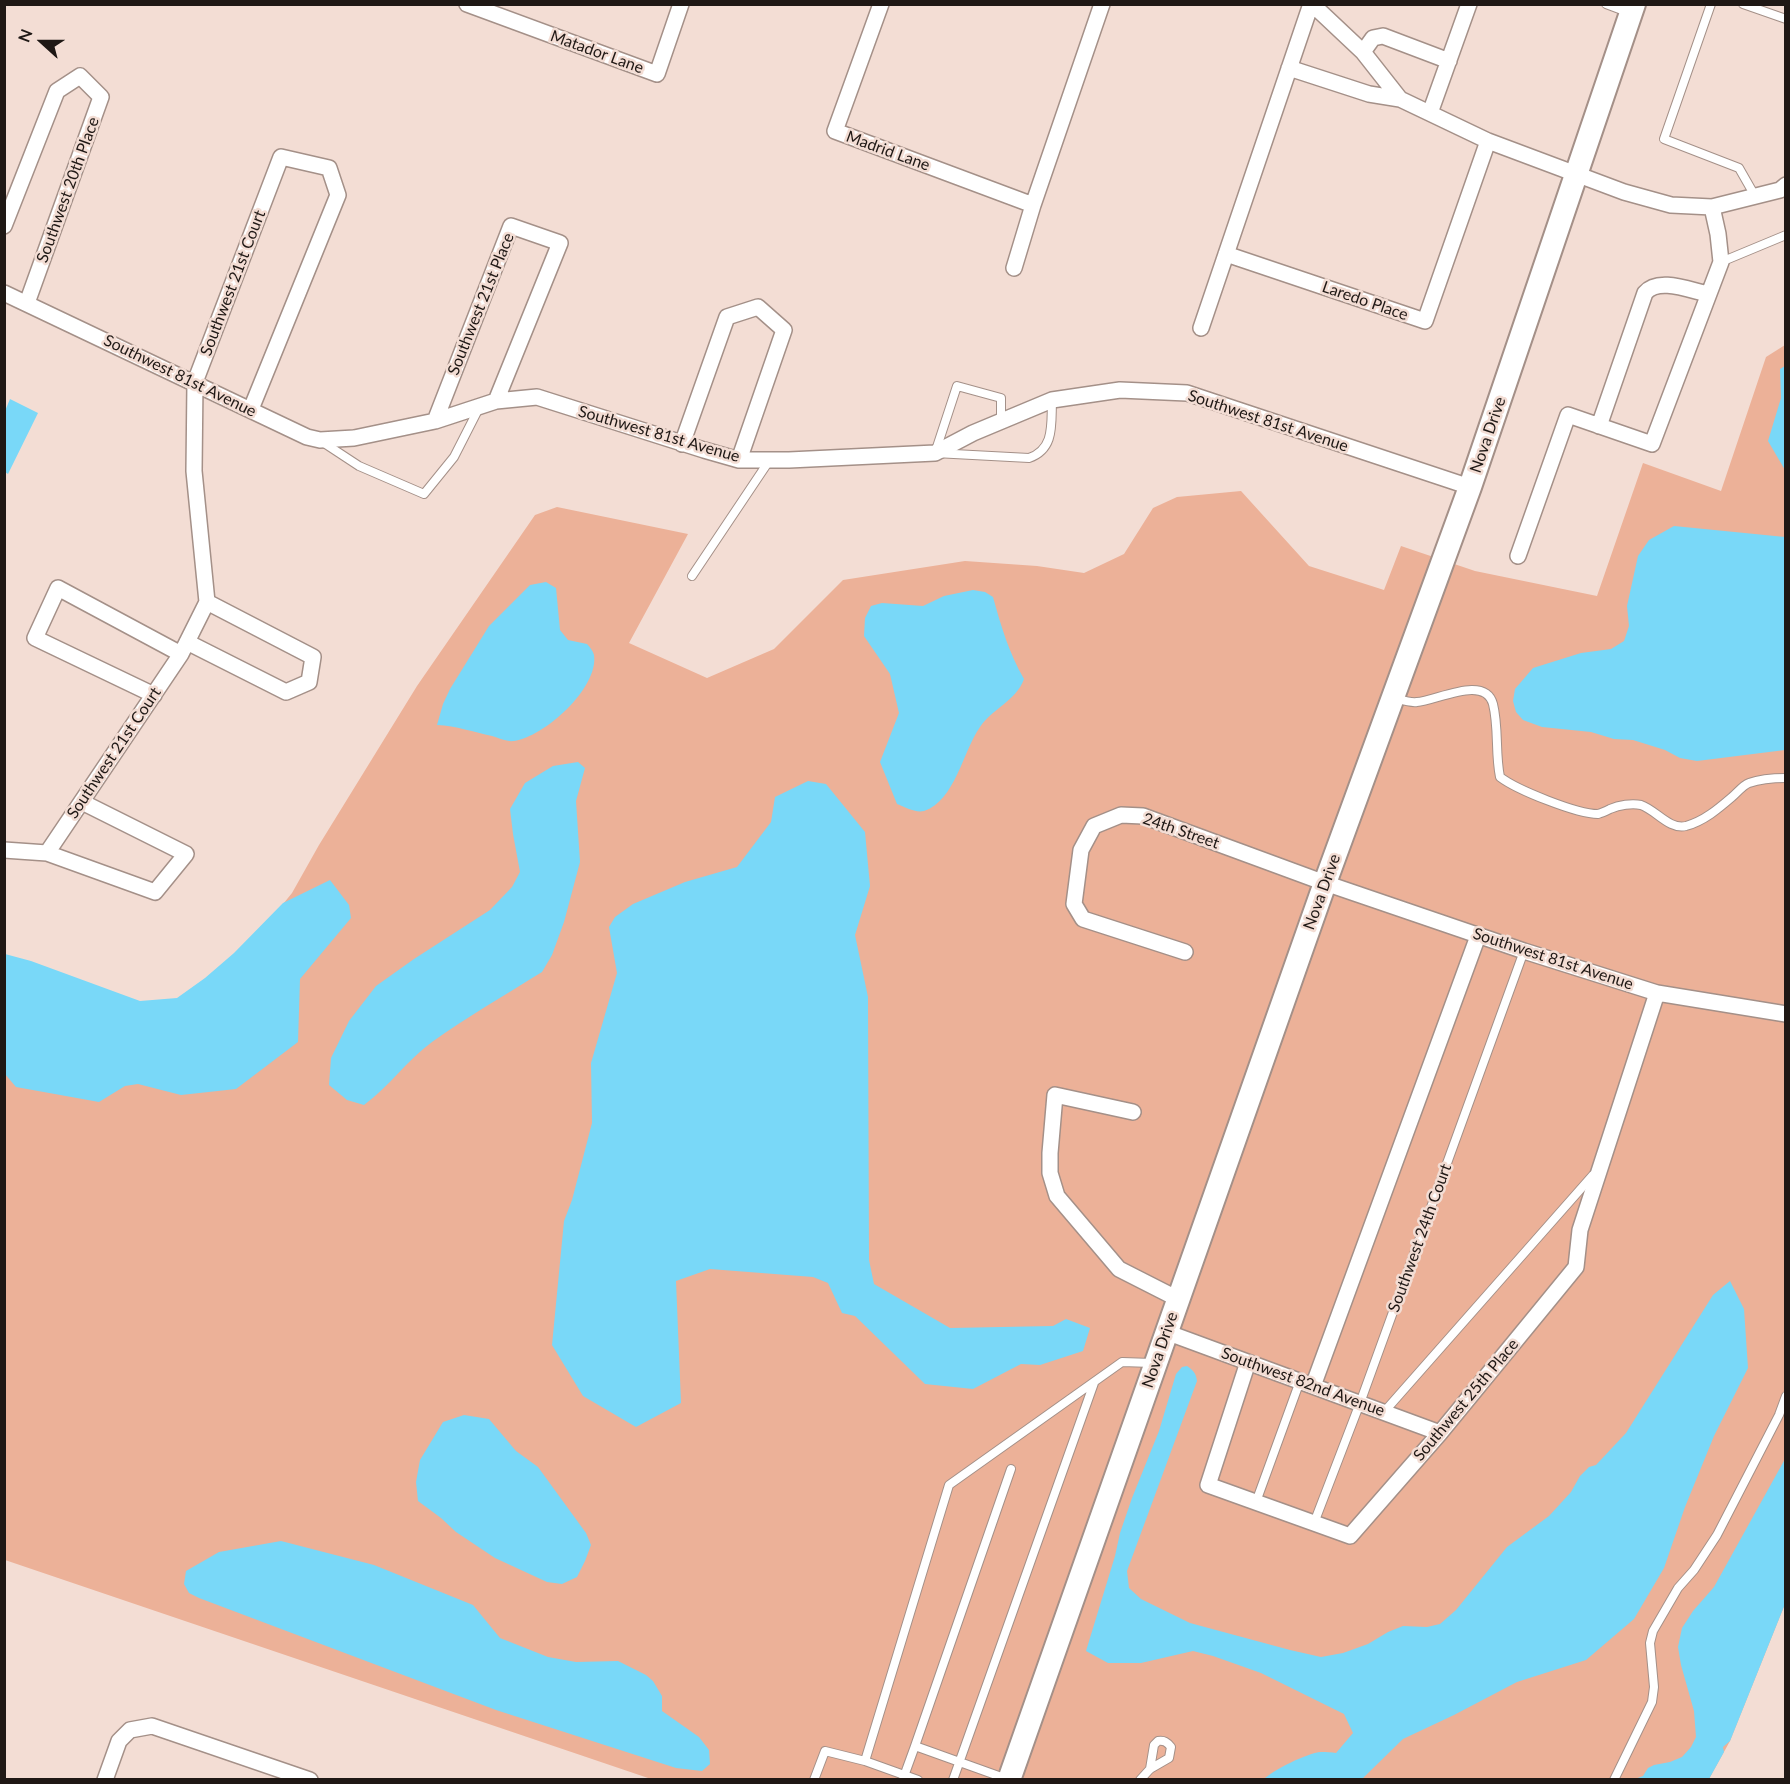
<!DOCTYPE html>
<html>
<head>
<meta charset="utf-8">
<style>
  body { margin:0 }
  #map { position:relative; width:1790px; height:1784px; overflow:hidden; background:#f3ddd4; font-family:Lato,sans-serif }
  canvas { display:block }
  .frame { position:absolute; inset:0; border:6px solid #1f1815; pointer-events:none }
  .north { position:absolute; left:12px; top:12px; width:60px; height:60px; -webkit-text-stroke:4px #f3ddd4; paint-order:stroke; rotate:291deg; font-size:16px; font-weight:700; line-height:24px; text-align:center; color:#1f1815 }
  .north::after { content:''; display:block; margin:auto; width:21px; height:27px; background:#1f1815; clip-path:polygon(50% 0,100% 100%,50% 72%,0 100%) }
</style>
</head>
<body>
<div id="map">
<canvas width="1790" height="1784"></canvas>
<div class="frame"></div>
<div class="north">N</div>
</div>
<script>
const g = document.querySelector('canvas').getContext('2d');
g.lineJoin = 'round';
function paint(path, color) { g.fillStyle = color; g.fill(path, 'evenodd'); }
function stroke(path, color, width, dash) { g.strokeStyle = color; g.lineWidth = width; g.lineCap = dash ? 'butt' : 'round'; g.setLineDash(dash || []); g.stroke(path); }
function write(font, color, halo, rows, align = 'center') {
  g.font = font + ' Lato,sans-serif'; g.lineWidth = 5; g.setLineDash([]); g.textBaseline = 'middle'; g.strokeStyle = halo; g.fillStyle = color; for (const [text, x, y, turn = 0] of rows) {
    g.save(); g.translate(x, y); g.rotate((+turn || 0) * Math.PI / 180); g.textAlign = isNaN(turn) ? turn : align; if (halo) g.strokeText(text, 0, 0); g.fillText(text, 0, 0); g.restore();
  }
}
const green = new Path2D(`
  M 1785,345 L 1785,1604 L 1730,1741 L 1709,1779 L 651,1779 L 5,1560 L 4,995 L 205,1040 L 207,998 L 292,893 L 319,845 L 417,686 L 535,515 L 557,507 L 688,534 L 629,643 L 707,678 L 774,649 L 843,580 L 965,561 L 1037,566 L 1084,573 L 1124,554 L 1153,508 L 1177,497 L 1241,491 L 1309,566 L 1384,590 L 1401,546 L 1475,571 L 1597,596 L 1643,463 L 1721,491 L 1766,357 Z`);
const water = new Path2D(`
  M 1785,366 L 1785,470 L 1768,441 L 1781,398 L 1780,369 Z
  M 10,399 L 38,413 L 8,474 L 5,472 L 5,411 Z
  M 1674,526 L 1785,537 L 1785,750 L 1697,761 L 1680,758 L 1665,750 L 1633,740 L 1614,739 L 1591,732 L 1542,727 L 1523,720 L 1516,712 L 1513,701 L 1515,689 L 1533,668 L 1581,653 L 1611,649 L 1624,641 L 1629,626 L 1627,606 L 1638,556 L 1649,540 Z
  M 546,582 L 556,588 L 560,630 L 568,640 L 587,644 C 590,647 593,651 594,655 C 599,688 544,737 514,741 C 507,742 499,738 492,736 C 474,732 456,726 437,725 L 443,704 L 450,689 L 489,626 L 530,585 Z
  M 973,590 L 985,592 L 993,597 C 1001,626 1009,653 1024,679 C 1016,701 992,709 980,727 C 963,751 955,801 924,811 C 915,813 905,807 897,804 L 880,762 L 899,713 L 890,674 L 864,636 L 865,618 L 871,606 L 882,603 L 923,606 L 944,596 Z
  M 578,762 L 585,768 L 576,801 L 580,862 L 564,922 L 552,955 L 542,972 C 505,995 467,1017 432,1042 C 407,1060 389,1087 364,1105 L 347,1100 L 329,1085 L 331,1058 L 349,1021 L 376,986 L 414,959 L 490,910 L 512,887 L 520,872 L 513,834 L 510,809 L 525,783 L 553,766 Z
  M 808,781 L 826,784 L 865,832 L 870,886 L 855,935 L 868,997 L 869,1260 L 874,1284 L 950,1328 L 1053,1326 L 1066,1319 L 1090,1328 L 1083,1351 L 1040,1365 L 1021,1364 L 973,1389 L 925,1384 L 855,1316 L 842,1313 L 828,1283 L 813,1277 L 710,1269 L 676,1281 L 681,1403 L 636,1427 L 583,1396 L 552,1345 L 564,1221 L 572,1200 L 592,1123 L 591,1063 L 617,973 L 609,927 L 615,917 L 633,904 L 685,882 L 737,867 L 771,822 L 775,797 Z
  M 330,880 L 349,905 L 351,918 L 300,979 L 298,1042 L 236,1089 L 181,1095 L 138,1084 L 125,1086 L 99,1102 L 16,1087 L 5,1074 L 5,954 L 31,961 L 140,1001 L 177,998 L 205,978 L 234,953 L 283,903 Z
  M 1730,1281 L 1744,1309 L 1748,1368 L 1714,1436 L 1685,1507 L 1664,1568 L 1634,1619 L 1586,1660 L 1517,1682 L 1454,1715 L 1403,1739 L 1362,1779 L 1263,1780 C 1273,1770 1307,1753 1321,1752 C 1326,1752 1332,1752 1336,1753 L 1353,1733 L 1344,1714 L 1261,1673 L 1213,1656 L 1193,1651 L 1141,1663 L 1108,1663 L 1086,1651 L 1115,1556 L 1120,1533 L 1132,1498 L 1159,1431 L 1176,1374 L 1182,1367 L 1187,1366 C 1193,1370 1196,1373 1197,1381 L 1127,1571 L 1129,1588 L 1141,1599 L 1190,1623 L 1290,1650 L 1321,1657 L 1343,1653 L 1368,1644 L 1388,1632 L 1403,1626 L 1427,1627 L 1440,1624 L 1456,1610 L 1507,1547 L 1549,1516 L 1571,1492 L 1580,1476 L 1589,1467 L 1596,1465 L 1626,1433 L 1713,1295 Z
  M 464,1415 L 489,1419 L 516,1451 L 538,1467 L 586,1533 L 591,1545 L 585,1561 L 577,1577 L 562,1584 L 547,1582 L 495,1558 L 456,1532 L 441,1518 L 418,1501 L 416,1482 L 420,1460 L 443,1422 Z
  M 1785,1459 L 1785,1604 L 1730,1741 L 1723,1747 L 1724,1752 L 1709,1779 L 1635,1779 L 1643,1776 L 1648,1768 L 1654,1765 L 1670,1762 L 1682,1757 L 1691,1747 L 1696,1737 L 1694,1711 L 1681,1665 L 1678,1647 L 1682,1628 L 1693,1611 L 1714,1587 Z
  M 281,1541 L 374,1565 L 473,1605 L 500,1638 L 548,1657 L 576,1662 L 618,1661 L 646,1675 L 653,1681 L 662,1696 L 662,1711 L 699,1737 L 709,1750 L 710,1764 L 702,1771 L 676,1768 L 496,1710 L 199,1598 L 189,1593 L 184,1584 L 186,1571 L 219,1552 Z`);
const lane = new Path2D(`
  M 1606,4 L 1630,13
  M 1711,4 L 1664,139 L 1739,168 L 1755,196
  M 1743,4 L 1786,19
  M 1721,262 L 1786,235
  M 1001,421 L 1001,398 L 957,386 L 935,453 L 1029,458 C 1055,449 1051,424 1052,401
  M 321,441 L 359,466 L 424,494 L 454,457 L 479,408
  M 692,576 L 769,461
  M 1395,698 C 1402,700 1410,703 1417,702 C 1436,701 1485,674 1493,704 C 1499,728 1495,753 1500,777 C 1517,790 1577,814 1598,814 C 1602,813 1606,811 1610,809 C 1619,805 1632,803 1641,805 C 1656,810 1669,830 1686,826 C 1704,821 1718,809 1732,797 C 1737,793 1743,785 1749,783 C 1760,779 1774,778 1786,778
  M 1384,1412 L 1593,1175
  M 1256,1502 L 1300,1381
  M 1314,1523 L 1360,1403 L 1524,951
  M 903,1779 L 915,1746
  M 1007,1779 L 915,1746 L 1011,1469
  M 814,1780 L 825,1751 L 865,1761
  M 918,1780 L 865,1761 L 949,1485 L 1122,1362 L 1152,1363
  M 953,1780 L 1094,1383
  M 1140,1780 L 1150,1769 L 1169,1758 L 1171,1747 C 1167,1742 1164,1740 1158,1741 L 1154,1745 L 1150,1769
  M 1614,1780 L 1652,1702 L 1654,1687 L 1650,1643 L 1653,1631 L 1678,1588 L 1694,1570 L 1717,1535 L 1779,1415 L 1786,1396`);
const street = new Path2D(`
  M 467,4 L 657,74 L 681,4
  M 881,4 L 835,131 L 1033,205
  M 1312,4 L 1363,52 L 1400,99 L 1488,141 L 1624,192 L 1671,205 L 1712,207 L 1780,190 L 1786,185
  M 1363,52 L 1373,38 L 1383,36 L 1449,61
  M 1289,68 L 1369,94 L 1400,99
  M 1430,113 L 1469,4
  M 4,226 L 57,91 L 80,76 L 101,97 L 27,303
  M 1226,254 L 1425,321 L 1488,141
  M 1014,268 L 1033,205 L 1102,4
  M 4,293 L 307,437 L 320,440 L 354,438 L 435,421 L 496,401 L 537,397 L 704,450 L 739,460 L 789,460 L 935,453 L 973,433 L 1052,400 L 1120,390 L 1187,393 L 1470,487
  M 1201,328 L 1311,4
  M 435,421 L 511,226 L 560,243 L 496,401
  M 1599,426 L 1645,293 C 1658,277 1689,290 1708,294
  M 682,444 L 727,317 L 758,307 L 784,330 L 739,460
  M 1518,556 L 1568,415 L 1652,444 L 1721,262 L 1718,234 L 1712,207
  M 187,642 L 286,692 L 309,682 L 313,657 L 207,602
  M 154,695 L 35,638 L 58,588 L 181,654
  M 4,850 L 47,853 L 155,892 L 186,854 L 82,802
  M 47,853 L 181,654 L 207,602 L 194,471 L 195,382 L 281,157 L 329,168 L 338,195 L 251,409
  M 1185,952 L 1083,919 L 1074,904 L 1081,850 L 1094,826 L 1121,815 L 1143,816 L 1325,883 L 1524,951 L 1657,993 L 1786,1014
  M 1133,1112 L 1055,1095 L 1050,1153 L 1050,1173 L 1057,1196 L 1119,1269 L 1178,1299
  M 1166,1332 L 1440,1433
  M 1248,1362 L 1208,1485 L 1350,1536 L 1440,1433 L 1576,1267 L 1580,1230 L 1657,993
  M 1313,1386 L 1478,936
  M 105,1780 L 119,1741 L 130,1730 L 152,1726 L 310,1780`);
const secondary = new Path2D(`
  M 1009,1780 L 1325,883 L 1470,487 L 1634,4`);
const streetNames = [
  ["Matador Lane",597,52,20],
  ["Madrid Lane",888,151,20],
  ["Southwest 20th Place",68,190,-70],
  ["Southwest 21st Court",233,283,-69],
  ["Laredo Place",1365,301,19],
  ["Southwest 21st Place",481,304,-68],
  ["Southwest 81st Avenue",180,376,26],
  ["Southwest 81st Avenue",1268,421,18],
  ["Southwest 81st Avenue",659,434,16],
  ["Nova Drive",1488,435,-71],
  ["Southwest 21st Court",114,753,-56],
  ["24th Street",1181,831,19],
  ["Nova Drive",1322,892,-70],
  ["Southwest 81st Avenue",1553,959,18],
  ["Southwest 24th Court",1420,1238,-70],
  ["Nova Drive",1160,1350,-71],
  ["Southwest 82nd Avenue",1303,1382,20],
  ["Southwest 25th Place",1466,1400,-50]
];
paint(green, '#ecb198');
paint(water, '#79d8f8');
stroke(lane, '#a49088', 10);
stroke(street, '#a49088', 18);
stroke(secondary, '#a49088', 26);
stroke(lane, '#fff', 8);
stroke(street, '#fff', 15);
stroke(secondary, '#fff', 22);
write('16px', '#1f1815', '#f3ddd4', streetNames);
</script>
</body>
</html>
